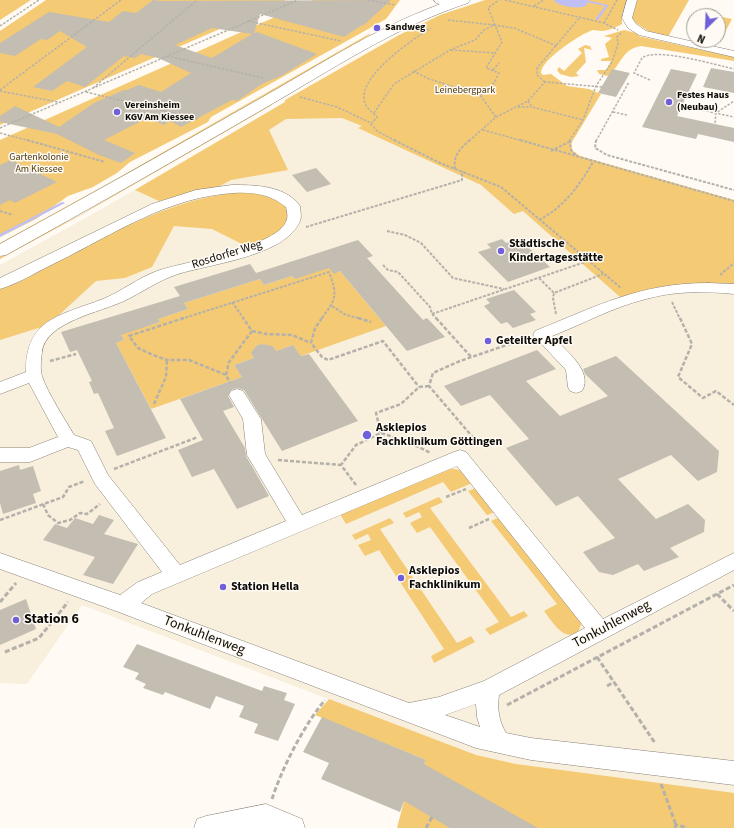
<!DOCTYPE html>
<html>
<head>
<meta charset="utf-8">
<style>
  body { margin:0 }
  #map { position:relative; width:734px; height:828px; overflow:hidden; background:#fffbf4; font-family:"Source Sans 3",sans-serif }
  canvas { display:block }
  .north { position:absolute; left:686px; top:8px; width:40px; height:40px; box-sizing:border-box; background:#fffbf4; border:1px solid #9e9b96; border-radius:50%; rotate:204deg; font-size:11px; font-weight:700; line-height:16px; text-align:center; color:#0d0c08 }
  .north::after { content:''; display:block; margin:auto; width:14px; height:18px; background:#6f5fd9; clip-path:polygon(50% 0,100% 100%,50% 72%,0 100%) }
</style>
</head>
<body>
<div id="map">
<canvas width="734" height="828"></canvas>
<div class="north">N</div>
</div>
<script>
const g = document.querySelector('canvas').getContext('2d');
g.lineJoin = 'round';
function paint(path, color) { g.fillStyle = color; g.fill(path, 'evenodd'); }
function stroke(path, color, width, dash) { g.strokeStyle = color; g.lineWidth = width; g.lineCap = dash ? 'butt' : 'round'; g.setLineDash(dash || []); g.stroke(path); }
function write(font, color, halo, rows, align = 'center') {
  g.font = font + ' "Source Sans 3",sans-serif'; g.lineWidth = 3; g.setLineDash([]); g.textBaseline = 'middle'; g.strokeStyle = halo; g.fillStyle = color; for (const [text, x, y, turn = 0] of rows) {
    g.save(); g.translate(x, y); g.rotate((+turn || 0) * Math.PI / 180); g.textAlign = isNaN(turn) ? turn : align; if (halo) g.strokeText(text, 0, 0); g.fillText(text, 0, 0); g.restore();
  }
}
const built = new Path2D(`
  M 285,100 L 476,132 L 734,203 L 734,821 L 516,764 L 475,755 L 82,605 L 27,684 L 0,683 L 0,265 L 100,210 L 285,102 Z`);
const green = new Path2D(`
  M 0,0 L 31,0 L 0,20 Z
  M 46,0 L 286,0 L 0,125 L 0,31 Z
  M 313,0 L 400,0 L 386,19 L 211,117 L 208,122 L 130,162 L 117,173 L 93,187 L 68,196 L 36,219 L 0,237 L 0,140 Z
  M 485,0 L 627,0 L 622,14 L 622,24 C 617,27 608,31 602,31 C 599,31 596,30 593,30 C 580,34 541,60 541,73 L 543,75 L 551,74 L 567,86 L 589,89 L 601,94 L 572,142 L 571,146 L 573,151 L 580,156 L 734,200 L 734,285 L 640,292 L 620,297 L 523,211 L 514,214 L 481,185 L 358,128 L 362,126 L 342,118 L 286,119 L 269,130 L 288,170 L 231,180 L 218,187 L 159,201 L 135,190 L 285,102 L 285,100 L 399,35 L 440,15 Z
  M 637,0 L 689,0 L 668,37 L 648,31 L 633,21 L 632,16 Z
  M 718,16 L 732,19 L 721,40 L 718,39 Z
  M 624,30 L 640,34 L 638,36 L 734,57 L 734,61 L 641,46 C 622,49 622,64 608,76 L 599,74 L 597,70 L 606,70 L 611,61 L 601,61 L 601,59 L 609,57 L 605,44 L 612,38 L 604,36 Z
  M 369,34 L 371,34 L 362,40 L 120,179 L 0,245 L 0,243 L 118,178 Z
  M 585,45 L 590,46 L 592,50 L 584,48 L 586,62 L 576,73 L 579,76 L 571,77 L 560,74 L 557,70 L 559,67 L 564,71 L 582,53 L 578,49 Z
  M 272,105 L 81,215 L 0,259 L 0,257 L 80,215 L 266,106 Z
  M 240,192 L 267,194 L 285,204 L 289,219 L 277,234 L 248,247 L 212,229 L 174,226 L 152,267 L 125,278 L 96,281 L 48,325 L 0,340 L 0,289 C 80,254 151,201 240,192 Z
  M 327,265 L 334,273 L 340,271 L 386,326 L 301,356 L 293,345 L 276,351 L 273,346 L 268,347 L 266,345 C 261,344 257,344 254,349 L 256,352 L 251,353 L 254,358 L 234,365 L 242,377 L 151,409 L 116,343 L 124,340 L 119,331 L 144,327 L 160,322 L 158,319 L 188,309 L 184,303 L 260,279 L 264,285 L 292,276 L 295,279 Z
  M 450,468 L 463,471 L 472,483 L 451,492 L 443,482 L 346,524 L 340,514 Z
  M 476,488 L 495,512 L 487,515 L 468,491 Z
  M 439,497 L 443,502 L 430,508 L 511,617 L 524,611 L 528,616 L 490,635 L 485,629 L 499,622 L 430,527 L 417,533 L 410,523 L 422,517 L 419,512 L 406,518 L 403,513 Z
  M 500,517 L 582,622 L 578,632 C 563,642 552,621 544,611 L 557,604 L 491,521 Z
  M 390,518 L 394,523 L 380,529 L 457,643 L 471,636 L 475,642 L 434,663 L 431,656 L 444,649 L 379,550 L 365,556 L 358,545 L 371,540 L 368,534 L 355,540 L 352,535 Z
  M 329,699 L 476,755 L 516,764 L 734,793 L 734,828 L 397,828 L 404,801 L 426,760 L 315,715 Z`);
const water = new Path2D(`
  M 555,0 L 588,0 L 586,6 C 578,9 561,7 554,1 Z`);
const stream = new Path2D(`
  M 586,0 L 608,5 L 608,6 L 598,20 L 596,20 L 596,18 L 605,6 L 586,2 Z
  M 62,202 L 63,202 L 65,203 L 0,237 L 0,234 Z`);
const building = new Path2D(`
  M 153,0 L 161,1 L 391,0 L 364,25 L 362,25 L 344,37 L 260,14 L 254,33 L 257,32 L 317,54 L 283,75 L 262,84 L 237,101 L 232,100 L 181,127 L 170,121 L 164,125 L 147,118 L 104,140 L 135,153 L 121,163 L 99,155 L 57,134 L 0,122 L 0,116 L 15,106 L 59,127 L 94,103 L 124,90 L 127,90 L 139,85 L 161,92 L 191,73 L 158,58 L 141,54 L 135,58 L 124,56 L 85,87 L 67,81 L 52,91 L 33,87 L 87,47 L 60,31 L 47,40 L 41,39 L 15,56 L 0,53 L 0,43 L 49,12 L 109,22 L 123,11 L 136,13 ZM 212,28 L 252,34 L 212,58 L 175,45 Z
  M 711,68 L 734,72 L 734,93 L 703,87 Z
  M 612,69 L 630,73 L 616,97 L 598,93 Z
  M 671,69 L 697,74 L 677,116 L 734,128 L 734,142 L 698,134 L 696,139 L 642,127 Z
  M 11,160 L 28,168 L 57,182 L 15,203 L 10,200 L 0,205 L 0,165 Z
  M 316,168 L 331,184 L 307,192 L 292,175 Z
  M 502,239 L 506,243 L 519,239 L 550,267 L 508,282 L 478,252 L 491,248 L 487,244 Z
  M 358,240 L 373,256 L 367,258 L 423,320 L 427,318 L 445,337 L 407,351 L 340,271 L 334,274 L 329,268 L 295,279 L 292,276 L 264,285 L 260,279 L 184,303 L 188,309 L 158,319 L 160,322 L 121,335 L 124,340 L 116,343 L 166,438 L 117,456 L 105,431 L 114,428 L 98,393 L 94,394 L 89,382 L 92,381 L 77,350 L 70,352 L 61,332 L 180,296 L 174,287 L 250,264 L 256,273 Z
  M 514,290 L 536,312 L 530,314 L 536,320 L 513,328 L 507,322 L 501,324 L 484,306 L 490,303 L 486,299 Z
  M 261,344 L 273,346 L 276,351 L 293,345 L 301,356 L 309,354 L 358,421 L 282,451 L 244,390 L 237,388 L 231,390 L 228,396 L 234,407 L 223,411 L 245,448 L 246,456 L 269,496 L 237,509 L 214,469 L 192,477 L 178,450 L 203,440 L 180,399 L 242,377 L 234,365 L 254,358 L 251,353 L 256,346 Z
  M 537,350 L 556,369 L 526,381 L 560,416 L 608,396 L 585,374 L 583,369 L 616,356 L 719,451 L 717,472 L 698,481 L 671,455 L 618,479 L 656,519 L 688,504 L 705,520 L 704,532 L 670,548 L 679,557 L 644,571 L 638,564 L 613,575 L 599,572 L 583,552 L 615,538 L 578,496 L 556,506 L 506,448 L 529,439 L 490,395 L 461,406 L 444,386 Z
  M 19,465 L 20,470 L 33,466 L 41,491 L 33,494 L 36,503 L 3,514 L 0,503 L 0,471 Z
  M 99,515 L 114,520 L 104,534 L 138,544 L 113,584 L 83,575 L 95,557 L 43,540 L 55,524 L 67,528 L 75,518 L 93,524 Z
  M 26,599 L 36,629 L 0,645 L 0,610 Z
  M 137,644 L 262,691 L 264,686 L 287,693 L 284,700 L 295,704 L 278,741 L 254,733 L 258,724 L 239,717 L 244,706 L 216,696 L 210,709 L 165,692 L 163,695 L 143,688 L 146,684 L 135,679 L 139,673 L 123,667 Z
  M 322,717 L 426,760 L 424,764 L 538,828 L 450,828 L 404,801 L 400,812 L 321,779 L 329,763 L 303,752 Z`);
const pathFar3 = new Path2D(`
  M 368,0 L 395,5
  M 505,0 L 604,23 L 618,30
  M 534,6 L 544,0
  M 248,21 L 341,41
  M 604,23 L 617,0
  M 494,25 L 514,28 L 557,46
  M 0,26 L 39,0
  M 451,50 L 495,53
  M 167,56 L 263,78
  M 493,70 L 499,63
  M 413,71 L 429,79 L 480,95 L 496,117 L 469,141
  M 650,80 L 634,73 L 642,58 C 656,47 716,65 734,69
  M 545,82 L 537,75 L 537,68 L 580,17
  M 93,88 L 197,0
  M 0,90 L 121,0
  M 0,91 L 58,102
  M 86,92 L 198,119
  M 480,95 L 494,83 L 499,73 L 486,68 L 502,42 L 488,8 L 499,0
  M 300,97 L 337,107 L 369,122 L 377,131 L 396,141
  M 528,101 L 532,107 L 583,120
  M 683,106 L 734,117
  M 518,107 L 531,107
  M 613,112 L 627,115
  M 374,113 L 394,84 L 450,50 L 475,40 L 484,30 L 494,25 L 448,20
  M 496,117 L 528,101 L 545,82 L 602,87
  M 715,123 L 716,113 L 734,101
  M 371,124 L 377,117 C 373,113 367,109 365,103 C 355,78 413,39 431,28
  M 0,128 L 298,0
  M 483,130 L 523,141
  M 0,133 L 30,141
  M 569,141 L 583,120 L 596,86 L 612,62 L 618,44 L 617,37 L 621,33
  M 596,141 L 629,82`);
const pathFar2 = new Path2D(`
  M 27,140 L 105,162
  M 394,140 L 440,163 L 501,187 L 621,288
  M 520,140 L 734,201
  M 570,140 L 571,150 L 578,157
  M 596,140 L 595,148 L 607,155 L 734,190
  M 551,151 L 569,142
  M 455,169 C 453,155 460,149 470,140
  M 0,211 L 13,215
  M 539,220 C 564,207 579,186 593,162
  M 306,227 L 462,180 L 462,171
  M 387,231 L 405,235 L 421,243 L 453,278 L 504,289
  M 383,265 L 388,270 L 398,272 L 430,307 L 432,314 L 437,319
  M 720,275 L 734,263
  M 539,278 L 554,293
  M 232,302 L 244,319
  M 672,302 L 680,319
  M 332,306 L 346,315 L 362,319
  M 432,314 L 588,261
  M 556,314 L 553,298 L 554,293 L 603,274
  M 181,319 L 329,272 C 338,295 336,300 321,319`);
const pathFar1 = new Path2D(`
  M 184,318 L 129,336 L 138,348 L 153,355 L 167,360 L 189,360 L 226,375 L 230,383
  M 322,318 L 315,328 L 311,343 L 322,357 L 328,360 L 383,341 L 419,387
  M 358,318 L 371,322
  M 436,318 L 472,358
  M 680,318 L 692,344 L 678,377 L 703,398 L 716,391 L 734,405
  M 252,331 L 266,334 L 292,335 L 311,343
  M 50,361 L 76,354
  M 226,375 L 229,362 L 252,331 L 243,318
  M 154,404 L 166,377 L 167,360
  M 381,433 L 376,413 L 401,404 L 419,387 L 429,386
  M 468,444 L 476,441 L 429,386 L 433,373 L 460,361 L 527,338
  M 278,460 L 341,465
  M 114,469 L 198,437
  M 356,485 L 341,465 L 356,445 L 381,433 L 406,441 L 431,453
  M 446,497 L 466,489
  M 43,504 L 48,515 L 58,523 L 70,520 L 80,513 L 87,514 L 100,504
  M 0,520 L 63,497 L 69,487 L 85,481
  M 469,528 L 489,519`);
const path = new Path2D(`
  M 717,594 L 734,611
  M 0,602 L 16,583
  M 5,652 L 39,638 L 68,602
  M 597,657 L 655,743
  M 607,686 L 614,682
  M 507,705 L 734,585
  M 661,784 L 676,825
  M 272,799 C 282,768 304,725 325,700
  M 426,828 L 432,817
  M 675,828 L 676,825 L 688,828`);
const minor = new Path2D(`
  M 627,0 L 637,0 L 632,18 L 636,24 L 646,31 L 734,51 L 734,57 L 639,35 L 628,28 L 622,18 Z
  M 232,185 C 254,185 285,185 300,206 C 300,210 302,217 300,221 C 286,256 210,264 178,274 C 157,281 143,292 124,301 C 101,312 45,322 42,352 C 41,359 40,370 42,376 C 48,394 65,419 74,435 L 91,441 L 108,475 L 180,565 L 286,521 L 247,455 L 243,419 L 229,395 L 231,391 L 237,389 L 243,391 L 261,419 L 265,454 L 302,515 L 454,452 L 460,450 L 466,452 L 603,619 L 734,553 L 734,570 L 499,695 C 497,709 499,721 506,733 L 531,738 L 734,761 L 734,785 L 531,760 L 476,748 L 116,611 L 0,569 L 0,553 L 120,595 L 138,582 L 162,572 L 95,484 L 78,450 L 68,447 L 30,462 L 0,462 L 0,448 L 29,448 L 58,437 L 29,383 L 0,394 L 0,382 L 26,372 C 25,318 62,315 103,299 C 122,291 138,278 157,271 C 182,262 281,247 287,219 C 288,216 287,211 286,207 C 268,192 246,191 223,194 C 159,201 104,240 47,267 C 32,275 16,284 0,289 L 0,278 L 152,204 L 196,190 ZM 457,466 L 585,628 L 484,681 L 439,697 L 409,703 L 141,603 L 152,594 ZM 476,704 L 477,717 L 480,727 L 445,715 Z
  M 708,283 L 734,284 L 734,294 C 705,291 674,291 646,299 C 613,307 583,324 552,336 C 564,349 594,371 582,391 L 576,393 L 570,391 L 568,387 L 566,370 L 533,335 L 535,331 C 597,306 640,283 708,283 Z
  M 266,804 L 302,819 L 305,828 L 194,828 L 197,819 L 206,816 Z`);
const tertiary = new Path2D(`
  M 434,0 L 451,0 L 457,4 L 451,8 L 436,3 Z`);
const secondary = new Path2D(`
  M 452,0 L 470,0 L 468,3 C 395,27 331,70 265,108 C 179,158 93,207 6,255 L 0,256 L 0,244 C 88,196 175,147 261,98 C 323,63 383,23 452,0 Z`);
const markers = [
  [377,28,4,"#6f5fd9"],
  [669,102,4,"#6f5fd9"],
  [117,112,4,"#6f5fd9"],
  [501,251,4,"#6f5fd9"],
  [488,341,4,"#6f5fd9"],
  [367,435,5,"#6f5fd9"],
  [401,578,4,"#6f5fd9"],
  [223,587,4,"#6f5fd9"],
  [16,620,4,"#6f5fd9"]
];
const farPoinames = [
  ["Sandweg",385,28],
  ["Festes Haus",677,96],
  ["(Neubau)",677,108],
  ["Vereinsheim",125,106],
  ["KGV Am Kiessee",125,118]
];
const farParknames = [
  ["Leinebergpark",465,91],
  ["Gartenkolonie",39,158],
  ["Am Kiessee",39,170]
];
const poiNames = [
  ["Städtische",509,244],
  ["Kindertagesstätte",509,258],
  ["Geteilter Apfel",496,341],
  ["Asklepios",376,428],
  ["Fachklinikum Göttingen",376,442],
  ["Asklepios",409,571],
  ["Fachklinikum",409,585],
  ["Station Hella",231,587]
];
const streetNames = [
  ["Rosdorfer Weg",227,255,-17]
];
const nearPoinames = [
  ["Station 6",24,620]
];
const nearStreetnames = [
  ["Tonkuhlenweg",612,625,-28],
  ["Tonkuhlenweg",204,636,21]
];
paint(built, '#f8efdc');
paint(green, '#f5ca74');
paint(water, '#bfbff5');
paint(stream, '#bfbff5');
paint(building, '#c3bdb2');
stroke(minor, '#898379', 1);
stroke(tertiary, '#898379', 1);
stroke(secondary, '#898379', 1);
stroke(pathFar3, '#b4b1ab', 1.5, [2.5, 1.5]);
stroke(pathFar2, '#b4b1ab', 2, [3, 1.5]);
stroke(pathFar1, '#b4b1ab', 2.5, [4, 2]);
stroke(path, '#b4b1ab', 3, [5, 2.5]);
paint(minor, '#fff');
paint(tertiary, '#fff');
paint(secondary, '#fff');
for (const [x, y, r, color] of markers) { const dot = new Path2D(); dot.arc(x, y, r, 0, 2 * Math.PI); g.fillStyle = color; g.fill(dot); stroke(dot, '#fffbf4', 1.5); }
write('bold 10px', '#0d0c08', '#fffbf4', farPoinames, 'left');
write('10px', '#4b380f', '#fffbf4', farParknames);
write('bold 12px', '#0d0c08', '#fffbf4', poiNames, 'left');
write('12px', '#0d0c08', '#fffbf4', streetNames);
write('bold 14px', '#0d0c08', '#fffbf4', nearPoinames, 'left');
write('14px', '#0d0c08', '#fffbf4', nearStreetnames);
</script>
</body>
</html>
